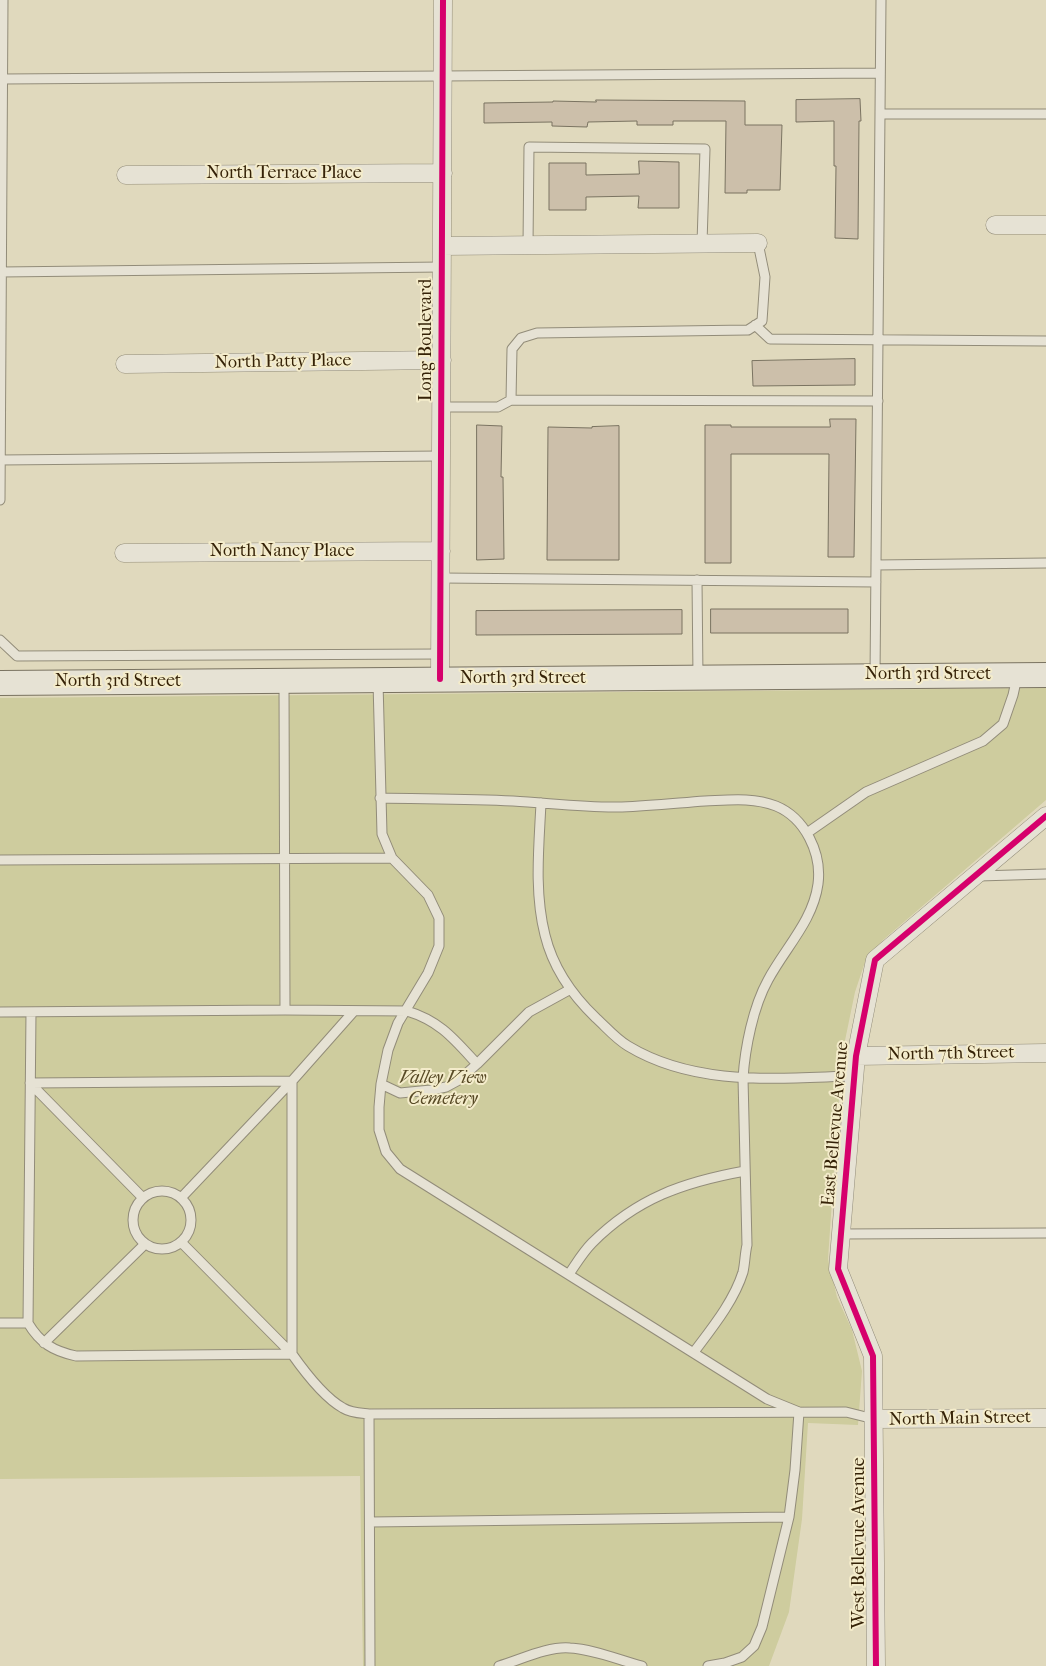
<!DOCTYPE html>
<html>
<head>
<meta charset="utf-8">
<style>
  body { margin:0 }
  canvas { display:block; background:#e0d9bd }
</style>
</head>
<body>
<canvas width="1046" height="1666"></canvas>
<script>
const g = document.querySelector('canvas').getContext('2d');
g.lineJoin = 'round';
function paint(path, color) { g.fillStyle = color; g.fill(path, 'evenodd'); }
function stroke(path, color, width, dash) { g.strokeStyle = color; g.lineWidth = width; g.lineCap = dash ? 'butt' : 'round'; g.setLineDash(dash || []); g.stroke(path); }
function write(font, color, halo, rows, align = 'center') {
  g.font = font + ' "IM FELL French Canon",serif'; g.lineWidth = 4; g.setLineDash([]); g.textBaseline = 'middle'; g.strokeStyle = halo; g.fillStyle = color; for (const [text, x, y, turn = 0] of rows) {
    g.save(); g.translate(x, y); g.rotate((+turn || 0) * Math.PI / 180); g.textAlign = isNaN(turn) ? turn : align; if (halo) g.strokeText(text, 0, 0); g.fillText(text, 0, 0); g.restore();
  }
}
const green = new Path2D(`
  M 1046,688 L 1046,800 L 883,940 L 865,962 L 855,992 L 842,1055 L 828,1259 L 837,1297 L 852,1330 L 862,1371 L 858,1425 L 808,1423 L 802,1519 L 789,1612 L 769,1666 L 363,1666 L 360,1476 L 0,1479 L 0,698 Z`);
const building = new Path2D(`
  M 860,99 L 861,121 L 859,121 L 858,239 L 835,238 L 836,166 L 834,166 L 834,121 L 796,122 L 796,100 Z
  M 596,100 L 745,101 L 745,125 L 782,125 L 780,190 L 747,190 L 747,193 L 725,193 L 726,121 L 673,121 L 673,125 L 637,125 L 637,121 L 588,122 L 587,127 L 552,126 L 552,122 L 484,123 L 484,103 L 553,102 L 553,101 L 596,102 Z
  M 639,161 L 679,162 L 679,208 L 638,208 L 639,196 L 586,197 L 586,210 L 549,210 L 549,163 L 586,163 L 586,175 L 639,174 Z
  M 855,359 L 855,385 L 753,386 L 752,361 Z
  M 830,419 L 856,419 L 854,557 L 828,557 L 829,454 L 731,454 L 731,563 L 705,563 L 705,425 L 731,425 L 731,427 L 830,427 Z
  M 477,425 L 502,426 L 501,477 L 503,477 L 504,559 L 477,560 Z
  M 619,426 L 619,560 L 547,560 L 548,427 L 592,428 L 592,427 Z
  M 711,609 L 848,609 L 848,633 L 711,633 Z
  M 682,610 L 682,634 L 476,635 L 476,611 Z`);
const service = new Path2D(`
  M 3,79 L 880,73
  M 880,114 L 1046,114
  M 528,245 L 529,147 L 705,149 L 702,243
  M 1,272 L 442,267
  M 755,325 L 770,339 L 1046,341
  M 511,400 L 512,349 L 521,338 L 537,333 L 748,330 L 762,321 L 765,277 L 758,243
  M 441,407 L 498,407 L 511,400 L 878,401
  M 0,460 L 441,456
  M 0,500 L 3,0
  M 876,565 L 1046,563
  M 441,578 L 876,582
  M 697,580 L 698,677
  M 0,640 L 17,656 L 440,654
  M 875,676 L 881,0
  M 378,682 L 382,834 L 392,858 L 428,895 L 439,918 L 439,946 L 428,973 L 398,1023 L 388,1050 L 381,1084 L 379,1107 L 379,1130 L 386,1152 L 400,1169 L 767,1399 L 799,1412 L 795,1470 L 789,1517 L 762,1627 L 754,1646 L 742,1657 L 725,1663 L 708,1666
  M 284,683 L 285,1010
  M 380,798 C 424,799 469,799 513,801 C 549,803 586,808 622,807 C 650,806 678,803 705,801 C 729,800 753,797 776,806 C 805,818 822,853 818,884 C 813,921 785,948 768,980 C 753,1007 745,1048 743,1078 L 747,1245 C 745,1253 745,1263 743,1272 C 734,1301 712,1328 694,1352
  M 541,803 C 539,846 534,892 545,935 C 553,968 572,995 596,1018 C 606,1027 616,1039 628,1046 C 696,1087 777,1078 854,1076
  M 807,833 L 866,792 L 983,741 L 1003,724 L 1013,695 L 1017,677
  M 0,860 L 392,858
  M 979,876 L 1046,874
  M 0,1012 L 285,1010 L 407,1011 C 440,1021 454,1039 477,1064
  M 30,1083 L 143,1198
  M 381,1084 L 400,1093 L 431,1090 L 446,1087 L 459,1080 L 477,1064 L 529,1012 L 569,990
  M133 1220a29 29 0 1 1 58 0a29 29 0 1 1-58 0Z
  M 181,1198 L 292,1081 L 354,1011
  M 841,1234 L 1046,1233
  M 181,1242 L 292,1354 C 304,1371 325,1398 343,1408 C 351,1413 360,1413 369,1414 L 846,1412 L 874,1419
  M 569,1274 C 576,1264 583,1252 592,1243 C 637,1198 684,1182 745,1171
  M 0,1323 L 28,1323 C 40,1343 53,1351 76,1356 L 292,1354 L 292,1081 L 30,1083
  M 28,1323 L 31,1012
  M 44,1343 L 145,1244
  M 369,1414 L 370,1666
  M 370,1522 L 789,1517
  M 499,1666 C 520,1660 548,1646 570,1648 C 593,1649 619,1660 642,1666`);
const minor = new Path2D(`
  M 126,175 L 443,173
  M 995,225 L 1046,225
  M 442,246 L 758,243
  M 125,364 L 442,360
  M 124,553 L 441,551
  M 440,679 L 443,0
  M 856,1056 L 1046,1053
  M 874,1419 L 1046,1418
  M 876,1666 L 873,1356 L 838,1269 L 856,1056 L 875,960 L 1046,816`);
const secondary = new Path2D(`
  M 0,683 L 1046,675`);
const cycleway = new Path2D(`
  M 440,679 L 443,0
  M 876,1666 L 873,1356 L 838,1269 L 856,1056 L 875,960 L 1046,816`);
const streetNames = [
  ["North Terrace Place",284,174],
  ["Long Boulevard",427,340,-90],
  ["North Patty Place",283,362,-1],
  ["North Nancy Place",282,552],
  ["North 3rd Street",928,675],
  ["North 3rd Street",523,679],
  ["North 3rd Street",118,682],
  ["North 7th Street",951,1054,-1],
  ["East Bellevue Avenue",836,1124,-85],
  ["North Main Street",960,1419,-1],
  ["West Bellevue Avenue",860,1543,-90]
];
const parkNames = [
  ["Valley View",443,1079],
  ["Cemetery",443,1100]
];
paint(green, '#cecc9e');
paint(building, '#ccbfaa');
stroke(building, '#7a7361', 1);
stroke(service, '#928c79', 11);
stroke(minor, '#928c79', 19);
stroke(secondary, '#7a7361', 26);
stroke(service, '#e6e2d4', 9);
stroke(minor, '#e6e2d4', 18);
stroke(secondary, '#e6e2d4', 24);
stroke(cycleway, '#d6006c', 6);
write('18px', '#352207', '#f4eccb', streetNames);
write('italic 18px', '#584a26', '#f4eccb', parkNames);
</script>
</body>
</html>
